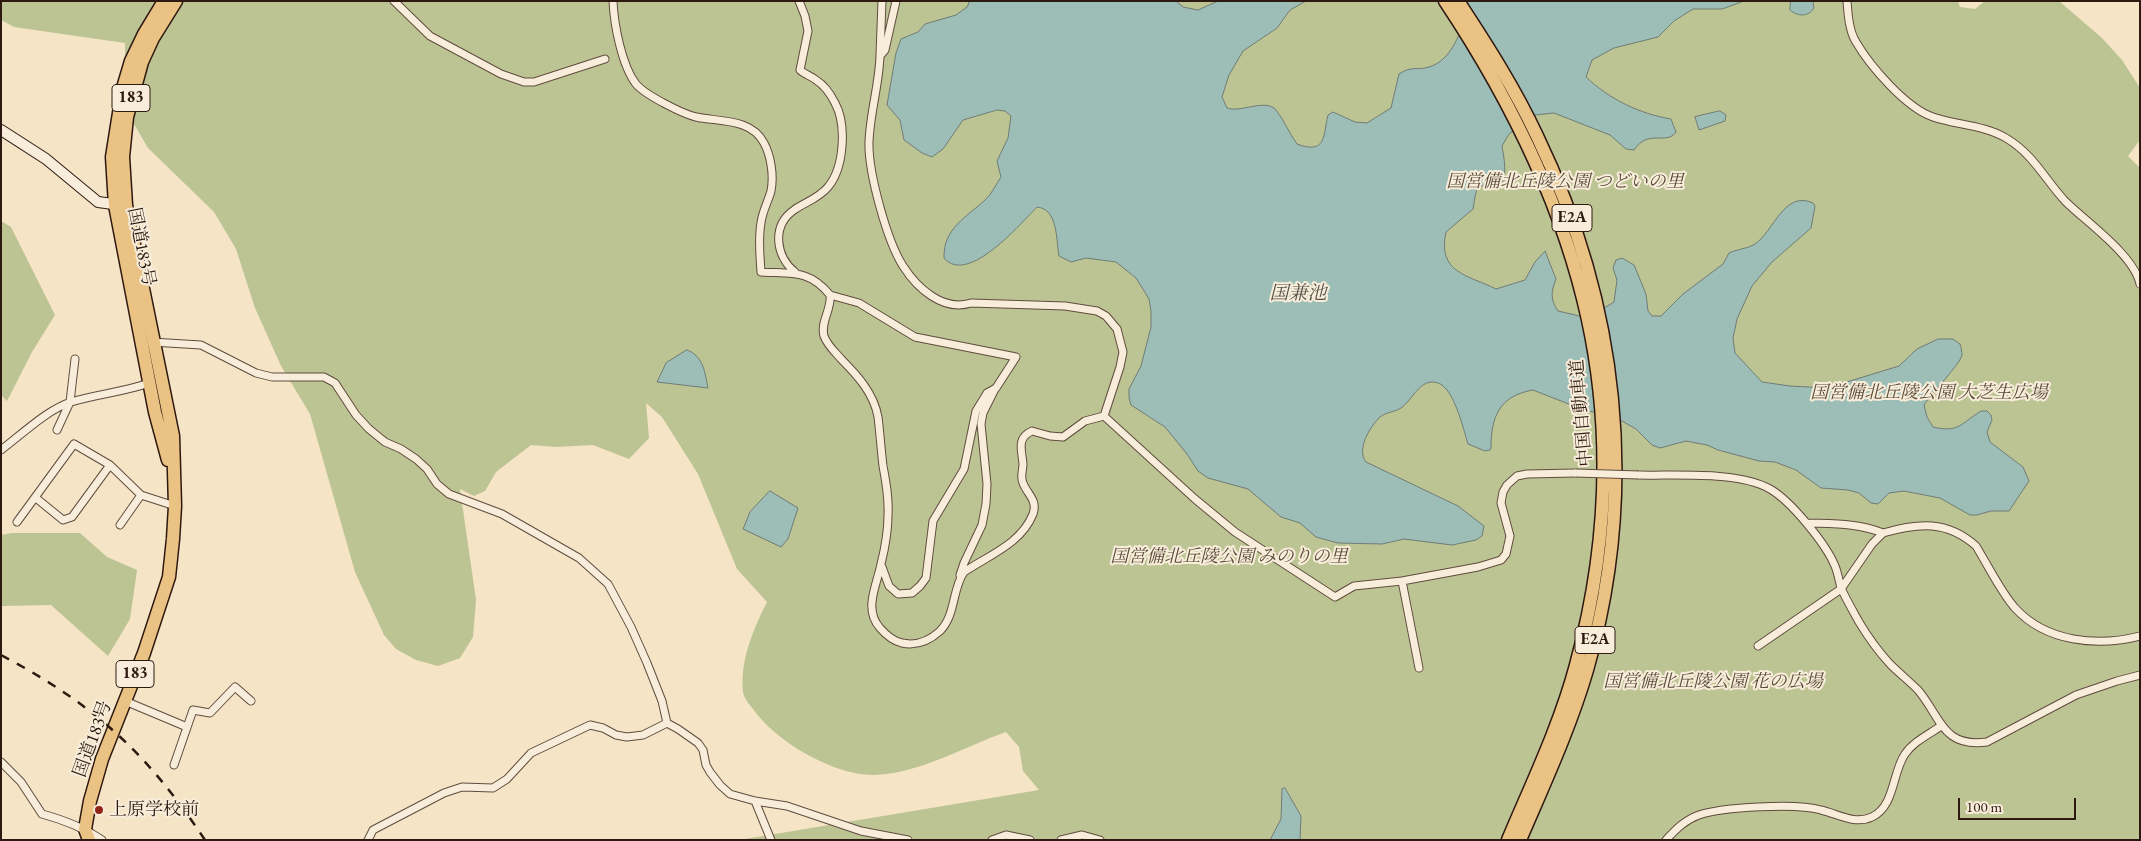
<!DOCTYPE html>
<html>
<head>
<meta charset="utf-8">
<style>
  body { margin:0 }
  #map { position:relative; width:2141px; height:841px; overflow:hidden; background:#f5e4c6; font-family:"EB Garamond",serif }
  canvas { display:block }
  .frame { position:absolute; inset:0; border:2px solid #2e1911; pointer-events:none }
  .scale { position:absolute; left:1958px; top:798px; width:118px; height:22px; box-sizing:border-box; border:2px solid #2e1911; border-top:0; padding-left:6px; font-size:15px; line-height:18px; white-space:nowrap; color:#2e1911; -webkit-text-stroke:4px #f8edda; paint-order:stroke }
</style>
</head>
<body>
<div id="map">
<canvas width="2141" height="841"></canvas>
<div class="frame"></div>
<div class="scale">100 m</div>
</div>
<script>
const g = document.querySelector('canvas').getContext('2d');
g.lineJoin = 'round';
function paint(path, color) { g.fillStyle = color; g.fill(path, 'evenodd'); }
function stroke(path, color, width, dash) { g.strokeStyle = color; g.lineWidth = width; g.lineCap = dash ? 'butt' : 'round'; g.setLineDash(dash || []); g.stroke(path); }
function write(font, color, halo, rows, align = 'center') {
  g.font = font + ' "EB Garamond","Noto Serif JP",serif'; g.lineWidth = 4; g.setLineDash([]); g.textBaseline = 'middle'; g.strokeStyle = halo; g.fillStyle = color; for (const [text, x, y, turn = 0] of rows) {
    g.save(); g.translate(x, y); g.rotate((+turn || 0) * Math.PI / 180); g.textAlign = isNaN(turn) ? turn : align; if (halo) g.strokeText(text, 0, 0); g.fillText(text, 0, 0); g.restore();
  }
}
const green = new Path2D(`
  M 1,1 L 1958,1 L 1960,7 L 1975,9 L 1985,1 L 2059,1 L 2102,38 L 2122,60 L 2140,88 L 2140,140 L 2128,156 L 2140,168 L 2140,840 L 739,840 L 1039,790 L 1023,771 L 1019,747 L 1006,732 C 963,747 919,774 873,775 C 833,775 775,741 753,709 C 749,704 744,698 743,692 C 740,660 753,630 767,602 L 737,569 L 698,474 L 662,417 L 646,403 L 649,438 L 629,459 L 593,445 L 556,447 L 531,445 L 496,472 L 485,491 L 474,496 L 460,489 L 476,600 L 473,637 L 460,658 L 438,666 L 416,660 L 396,649 L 384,635 L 355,572 L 310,414 L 281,366 L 255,308 L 236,249 L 214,212 L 148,148 L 131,119 L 125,87 L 125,43 L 14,27 L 1,20 Z
  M 1,221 L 11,227 L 55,315 L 32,352 L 7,401 L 1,395 Z
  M 11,533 L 80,533 L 107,557 L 137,570 L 130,619 L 108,656 L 51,605 L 1,606 L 1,535 Z`);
const water = new Path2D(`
  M 970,1 L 1176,1 L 1183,7 L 1198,10 L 1218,1 L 1306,1 L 1290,10 L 1277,28 L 1243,51 L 1229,75 L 1222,97 L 1227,108 C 1241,113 1266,98 1276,110 C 1284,120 1289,133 1297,144 C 1327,155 1323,135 1328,115 L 1333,112 L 1355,122 L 1367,123 L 1391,108 L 1399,74 C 1413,65 1416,71 1429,67 C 1453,60 1460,30 1470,10 L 1467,1 L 1744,1 L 1722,9 L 1693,9 L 1674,21 L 1658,37 L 1614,48 L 1592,60 L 1586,77 C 1609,99 1640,114 1671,119 L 1676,132 C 1666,146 1649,128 1634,150 L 1626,149 L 1610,135 L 1554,113 L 1535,115 L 1509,134 L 1502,146 C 1504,158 1508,176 1500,186 C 1474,183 1477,187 1473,209 L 1446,232 C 1437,273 1468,275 1496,289 L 1525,280 L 1535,262 L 1545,251 L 1556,279 C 1551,292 1550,299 1558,311 L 1588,318 L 1614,302 L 1617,280 L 1613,268 L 1616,260 L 1622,258 L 1634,265 L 1646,294 L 1648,311 L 1652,316 L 1661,316 L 1683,294 L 1723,264 L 1729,253 C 1737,249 1747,249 1755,244 C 1774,231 1784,190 1813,203 L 1815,206 L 1811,228 L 1772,262 L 1752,286 L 1737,319 L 1733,338 L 1735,353 L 1762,382 L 1790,386 L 1827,388 L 1899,366 L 1917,349 L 1938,339 L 1953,339 L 1960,344 C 1961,347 1962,352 1962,355 C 1961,363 1931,394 1924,405 L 1927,417 L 1933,427 C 1959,433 1960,424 1981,411 L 1987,411 L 1991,415 L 1992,420 L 1987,432 L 1990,442 L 2023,467 L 2029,481 L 2009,511 L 1991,511 L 1977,515 L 1970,515 L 1940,498 L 1904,491 L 1889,493 L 1878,504 L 1871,503 L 1859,493 L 1848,490 L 1821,488 L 1796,470 L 1775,462 L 1759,461 L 1718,450 L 1707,445 L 1686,441 L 1660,448 L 1652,445 L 1636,429 L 1613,416 L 1584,410 L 1533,390 C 1499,396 1491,417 1491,448 L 1490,450 L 1485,451 L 1468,444 C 1463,428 1454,388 1438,383 C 1420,377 1413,400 1401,408 C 1395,412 1386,412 1380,417 C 1370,427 1356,449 1366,462 L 1458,506 L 1484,526 L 1482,536 L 1476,540 L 1452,545 L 1404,539 L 1382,544 L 1338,543 L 1316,537 L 1300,523 L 1281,517 L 1248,489 L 1208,478 L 1198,471 L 1187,454 L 1165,427 L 1131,405 L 1129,398 L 1129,389 L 1141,366 L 1151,327 L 1151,311 L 1149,299 L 1136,278 L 1116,262 L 1086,258 L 1071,262 L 1059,256 C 1056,239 1058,209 1037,207 C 1021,223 968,286 944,258 C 943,228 967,217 985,200 C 992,194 996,184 1001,177 L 997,161 L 1008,138 L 1011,116 L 1005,111 L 997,110 L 963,120 L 943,149 L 932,157 L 922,153 L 904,140 L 900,120 L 887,105 L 896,53 L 901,39 L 918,32 L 925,24 L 956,15 L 967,7 Z
  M 1791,1 L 1813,1 L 1814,8 C 1808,17 1798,17 1790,10 Z
  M 1720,111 L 1726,115 L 1725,121 L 1699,130 L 1695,117 Z
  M 687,350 C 704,356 705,374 708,388 L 657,382 L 666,363 Z
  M 770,491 L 798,508 L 788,539 L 781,547 L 743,529 L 750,512 Z
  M 1285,788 L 1301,816 L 1300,840 L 1270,840 L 1281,819 L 1282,789 Z`);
const street = new Path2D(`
  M 394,1 L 430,36 L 501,74 L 524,82 L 534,82 L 605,59
  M 613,1 C 614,25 622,66 636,84 C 645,95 683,114 696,117 C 719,122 751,118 764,143 C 771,156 774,176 771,191 C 768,202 762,212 761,223 C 758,239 760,256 761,272 C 791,274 809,269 830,295 C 832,309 820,322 824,336 C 827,345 836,353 842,360 C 858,376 874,394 878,417 C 880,433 881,449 883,466 C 886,482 889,498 888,515 C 888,531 885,548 881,564 C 877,585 863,609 880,628 C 886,635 893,641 902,643 C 916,646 929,641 940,631 C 956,615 952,589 964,572 C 989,555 1021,544 1033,514 C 1038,500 1027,494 1023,483 C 1020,477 1023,470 1023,464 C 1022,451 1016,438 1032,431 L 1050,436 L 1063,437 L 1085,421 L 1104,416
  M 896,1 L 885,50 L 880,56 C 879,85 870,113 869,142 C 868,172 887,241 903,266 C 917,288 943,312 971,303 L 1065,306 L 1097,311 L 1106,316 L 1117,329 L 1123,352 L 1120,367 L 1104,416
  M 1847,1 C 1848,14 1849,31 1856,42 C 1870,66 1906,108 1933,117 C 1956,125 1984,125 2006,138 C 2033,154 2044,178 2065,201 C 2086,222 2134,255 2140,284
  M 880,55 L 882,1
  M 795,272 C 776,257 771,226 794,210 C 805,202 818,199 828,187 C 844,168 847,125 835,103 C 831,95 824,85 816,80 C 811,76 804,74 800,70 L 808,31 L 805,16 L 799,1
  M 830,295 L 859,303 L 915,337 L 1016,357 L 996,388 L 987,393 L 976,411 L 964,469 L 933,521 L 926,578 L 920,586 L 912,593 L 898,594 L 889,586 L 882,567
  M 151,342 L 201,345 L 256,373 L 272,377 L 324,377 L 335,383 L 356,415 L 369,429 L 385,442 L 401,449 L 416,459 L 427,469 L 437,484 L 449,494 L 502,514 L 579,558 L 608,584 L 631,627 L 647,663 L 662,701 L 667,723
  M 1104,416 L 1195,499 L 1235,532 L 1335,597 L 1354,586 L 1402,581 L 1478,567 L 1501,560 L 1506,554 L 1510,536 L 1501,503 L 1503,492 L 1507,485 L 1517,476 L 1527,474 L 1576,473
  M 57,430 L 70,402 L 75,359
  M 1,450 C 21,435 48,409 71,402 C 97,394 124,392 149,383
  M 1639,475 C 1676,476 1739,471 1770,489 C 1791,501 1826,544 1835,566 C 1838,573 1839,581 1841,588 C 1846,599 1853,611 1859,622 C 1868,637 1878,651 1890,664 C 1899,673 1909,681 1918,690 C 1941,717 1942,748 1987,742 L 2076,695 L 2117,681 L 2140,675
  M 36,498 L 63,520 L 72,517 L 110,465
  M 17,522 L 74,444 L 110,465 L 141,495 L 175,506
  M 120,525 L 141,495
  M 1883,533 C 1918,523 1947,520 1976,546 C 1987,564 2002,594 2015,608 C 2046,642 2097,647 2140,636
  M 960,575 L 964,563 L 982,525 L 986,504 L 987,484 L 981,424 L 983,413 L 995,389
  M 1402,581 L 1419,668
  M 1758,646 L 1841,589 L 1872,544 L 1883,533 C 1858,523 1834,524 1807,523
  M 125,701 L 187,727
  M 1,762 L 21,782 L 42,814 C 64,820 83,827 102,840
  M 174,765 L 193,710 L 210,713 L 235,687 L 251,701
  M 755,801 L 771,840
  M 368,840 L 373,830 L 444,793 L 462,787 L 493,788 L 507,779 L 531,753 L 590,725 L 603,728 L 616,735 L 627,737 L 643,735 L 667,723 L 678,729 L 698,743 L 703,750 L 706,765 L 710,772 L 720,785 L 730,794 L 755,801 L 787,806 L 861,831 L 908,840
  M 992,840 L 1006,835 L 1030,840
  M 1061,840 L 1082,835 L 1100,840
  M 1666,840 C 1676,829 1685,820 1699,815 C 1722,807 1797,803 1821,810 C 1838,814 1855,825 1872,817 C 1895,806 1892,773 1905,754 C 1913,742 1928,735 1941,726`);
const secondary = new Path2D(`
  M 1,130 L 46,159 L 98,202 L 121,205`);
const highway = new Path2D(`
  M 164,1 L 144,34 L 131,61 L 123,88 L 112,157 L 115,205 L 155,412 L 168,460
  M 1445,1 C 1584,210 1643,418 1576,665 C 1560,725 1532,783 1508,840
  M 1458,1 C 1487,45 1515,89 1537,136 C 1618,304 1639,489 1587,670 C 1570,728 1544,784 1520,840
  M 89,840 L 85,829 L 90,801 L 102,759 L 144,653 L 169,577 L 173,539 L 175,506 L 173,436 L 126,205 L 123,157 L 127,117 L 142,62 L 153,38 L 176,1`);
const rail = new Path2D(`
  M 1,655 C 94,704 147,753 205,840`);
const streetBridge = new Path2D(`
  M 1576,473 L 1639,475`);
const markers = [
  [99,810,5,"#8f2418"]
];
const shields = [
  [131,98,38],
  [1572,218,40],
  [1595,640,40],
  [135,674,38]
];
const shieldNames = [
  ["183",131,98],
  ["E2A",1572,218],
  ["E2A",1595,640],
  ["183",135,674]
];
const parkNames = [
  ["国営備北丘陵公園 つどいの里",1565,182],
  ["国営備北丘陵公園 大芝生広場",1929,393],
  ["国営備北丘陵公園 みのりの里",1229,557],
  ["国営備北丘陵公園 花の広場",1713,682]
];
const streetNames = [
  ["国道183号",141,247,79],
  ["中国自動車道",1582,413,-95],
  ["国道183号",93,739,-70]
];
const poiNames = [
  ["上原学校前",109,810]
];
const waterNames = [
  ["国兼池",1298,294]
];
paint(green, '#bcc494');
paint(water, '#9cbeb7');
stroke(water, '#707c75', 1);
stroke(street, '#604c3e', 9);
stroke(secondary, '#2e1911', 12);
stroke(highway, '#2e1911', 15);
stroke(street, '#f8edda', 7);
stroke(secondary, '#f8edda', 10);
stroke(highway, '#eac283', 12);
stroke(rail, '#2e1911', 2.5, [9, 9]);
stroke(streetBridge, '#604c3e', 9, []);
stroke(streetBridge, '#f8edda', 7);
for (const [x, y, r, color] of markers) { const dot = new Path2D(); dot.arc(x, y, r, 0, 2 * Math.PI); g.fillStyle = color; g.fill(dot); stroke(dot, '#f8edda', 2); }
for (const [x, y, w] of shields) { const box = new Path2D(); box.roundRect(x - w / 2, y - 13.5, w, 27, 4); g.fillStyle = '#f8edda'; g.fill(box); stroke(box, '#2e1911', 1); }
write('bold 16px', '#2e1911', null, shieldNames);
write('italic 18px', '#594c38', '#f8edda', parkNames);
write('18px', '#2e1911', '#f8edda', streetNames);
write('18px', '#2e1911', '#f8edda', poiNames, 'left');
write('italic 19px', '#54534b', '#f8edda', waterNames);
</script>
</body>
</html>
